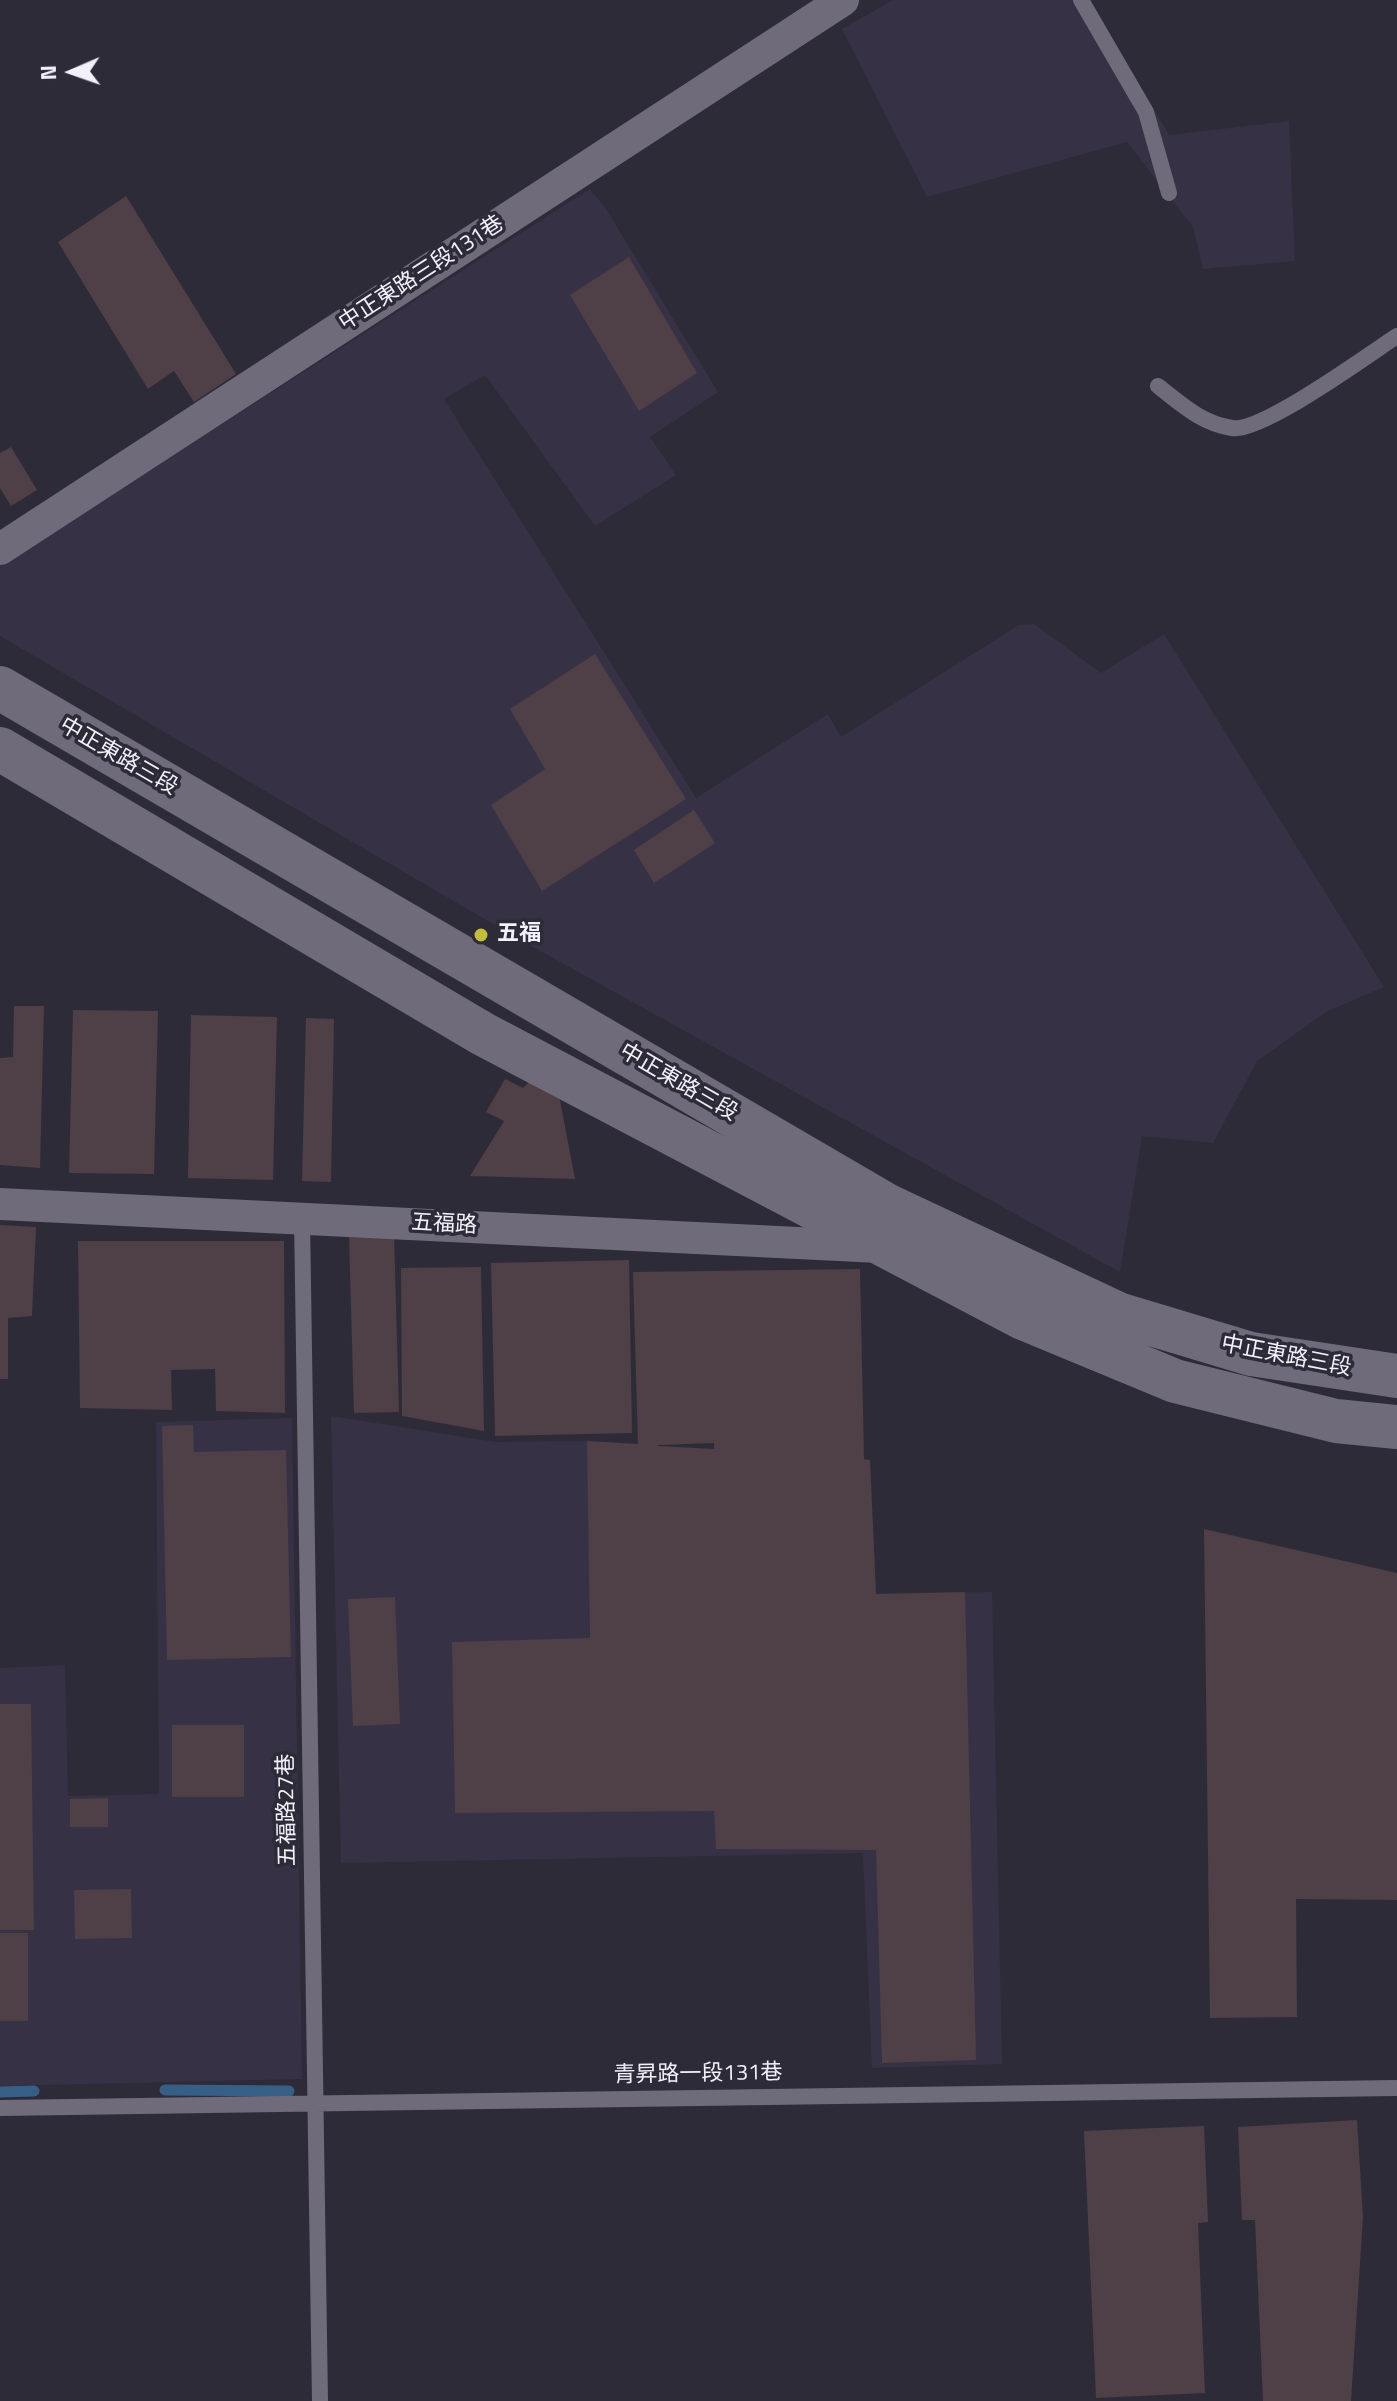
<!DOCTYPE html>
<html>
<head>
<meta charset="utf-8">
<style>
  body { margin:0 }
  #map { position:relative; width:1397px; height:2401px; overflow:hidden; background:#2e2b39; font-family:"Titillium Web",sans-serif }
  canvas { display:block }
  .north { position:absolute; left:32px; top:32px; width:80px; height:80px; -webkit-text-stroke:6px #2e2b39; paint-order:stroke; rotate:268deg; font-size:22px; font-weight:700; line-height:32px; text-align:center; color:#f2f0f9 }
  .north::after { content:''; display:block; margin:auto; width:28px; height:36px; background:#f2f0f9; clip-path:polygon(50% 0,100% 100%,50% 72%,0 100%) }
</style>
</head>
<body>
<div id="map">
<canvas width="1397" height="2401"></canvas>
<div class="north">N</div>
</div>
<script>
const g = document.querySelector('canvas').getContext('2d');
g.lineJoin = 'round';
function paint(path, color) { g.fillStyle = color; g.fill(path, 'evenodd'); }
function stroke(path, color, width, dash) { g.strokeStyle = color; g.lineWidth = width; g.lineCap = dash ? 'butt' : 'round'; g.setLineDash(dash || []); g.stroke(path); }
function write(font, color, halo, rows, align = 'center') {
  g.font = font + ' "Titillium Web","Noto Sans TC",sans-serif'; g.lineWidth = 7; g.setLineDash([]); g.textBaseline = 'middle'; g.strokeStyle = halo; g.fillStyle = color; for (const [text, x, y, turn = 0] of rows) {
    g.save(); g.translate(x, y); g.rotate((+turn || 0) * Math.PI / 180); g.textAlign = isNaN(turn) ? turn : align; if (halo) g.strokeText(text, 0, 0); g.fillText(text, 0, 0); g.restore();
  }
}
const built = new Path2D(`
  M 893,0 L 1090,0 L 1169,135 L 1289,121 L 1295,261 L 1203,269 L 1193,227 L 1127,142 L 927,197 L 842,29 Z
  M 590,189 L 606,209 L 718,392 L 650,437 L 676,475 L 595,526 L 485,375 L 444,399 L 696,798 L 828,714 L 841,737 L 1019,625 L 1034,624 L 1101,673 L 1164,634 L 1384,987 L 1326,1012 L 1257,1061 L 1213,1143 L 1142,1136 L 1120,1272 L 517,938 L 0,636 L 0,566 Z
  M 331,1416 L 496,1442 L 587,1441 L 870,1460 L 876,1594 L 992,1592 L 1002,2064 L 872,2068 L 863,1853 L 341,1863 Z
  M 292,1418 L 302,2079 L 0,2086 L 0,1668 L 65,1665 L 68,1796 L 159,1794 L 156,1422 Z`);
const stream = new Path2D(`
  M 165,2090 L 289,2091
  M 0,2092 L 34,2091`);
const building = new Path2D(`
  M 126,196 L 236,374 L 194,402 L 174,371 L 148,389 L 58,242 Z
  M 629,257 L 697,373 L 639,411 L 570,295 Z
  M 11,447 L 37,490 L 11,506 L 0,488 L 0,453 Z
  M 595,654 L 686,799 L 542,891 L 491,805 L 545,769 L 510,709 Z
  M 694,810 L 715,843 L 654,883 L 634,850 Z
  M 14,1006 L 44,1006 L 40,1168 L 0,1165 L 0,1058 L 13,1057 Z
  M 73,1010 L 158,1011 L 154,1174 L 69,1173 Z
  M 191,1015 L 277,1017 L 273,1180 L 188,1178 Z
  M 306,1018 L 334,1019 L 331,1182 L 302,1181 Z
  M 505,1079 L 523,1088 L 532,1079 L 559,1095 L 575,1179 L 470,1176 L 504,1121 L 486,1112 Z
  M 0,1225 L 36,1227 L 32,1316 L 8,1318 L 8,1379 L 0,1379 Z
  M 394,1234 L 399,1412 L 354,1413 L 349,1236 Z
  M 78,1241 L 284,1241 L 285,1413 L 216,1411 L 215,1369 L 171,1370 L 172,1410 L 80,1408 Z
  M 629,1260 L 632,1433 L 495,1436 L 491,1263 Z
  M 481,1267 L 484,1431 L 402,1416 L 401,1268 Z
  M 860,1269 L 864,1459 L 870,1460 L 876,1594 L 965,1592 L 976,2060 L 882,2063 L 876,1850 L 716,1849 L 714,1811 L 455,1813 L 452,1642 L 590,1638 L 587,1441 L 638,1444 L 633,1272 ZM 714,1443 L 714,1449 L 658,1446 L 658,1445 Z
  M 193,1425 L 194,1452 L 286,1450 L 291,1657 L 167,1660 L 162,1426 Z
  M 1204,1529 L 1397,1573 L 1397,1900 L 1296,1899 L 1297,2017 L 1210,2018 Z
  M 395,1597 L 400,1724 L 353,1726 L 348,1599 Z
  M 0,1704 L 31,1704 L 34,1930 L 0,1930 Z
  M 172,1725 L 244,1725 L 244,1797 L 172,1797 Z
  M 108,1798 L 108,1827 L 70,1827 L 70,1799 Z
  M 131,1889 L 132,1938 L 75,1939 L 74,1890 Z
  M 0,1933 L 28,1933 L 28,2021 L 0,2021 Z
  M 1357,2120 L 1363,2217 L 1351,2401 L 1263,2401 L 1255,2220 L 1242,2220 L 1238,2127 Z
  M 1204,2126 L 1208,2222 L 1198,2223 L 1205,2393 L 1096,2398 L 1084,2131 Z`);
const service = new Path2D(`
  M 1081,0 L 1146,112 L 1169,193
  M 1158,386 C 1181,404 1201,423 1232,428 C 1261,433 1368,355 1397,336
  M 302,1218 L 320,2401
  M 0,2108 L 1397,2088`);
const minor = new Path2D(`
  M 0,549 L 843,0
  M 0,1204 L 880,1247`);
const secondary = new Path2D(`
  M 0,688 L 888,1206 L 1118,1314 L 1251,1354 L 1397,1376
  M 0,749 L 483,1034 L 1023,1318 L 1175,1381 L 1336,1421 L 1397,1427`);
const markers = [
  [481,935,8,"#c3bd3e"]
];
const streetNames = [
  ["中正東路三段131巷",422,274,-33],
  ["中正東路三段",118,757,30],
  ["中正東路三段",678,1083,30],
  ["五福路",444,1225,3],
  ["中正東路三段",1286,1357,11],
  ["五福路27巷",288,1810,-91],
  ["青昇路一段131巷",698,2075,-1]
];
const poiNames = [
  ["五福",497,935]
];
paint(built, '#363145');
stroke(stream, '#375e85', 11);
paint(building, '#4f3f47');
stroke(service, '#6f6b7b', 16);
stroke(minor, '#6f6b7b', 32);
stroke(secondary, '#6f6b7b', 44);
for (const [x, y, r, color] of markers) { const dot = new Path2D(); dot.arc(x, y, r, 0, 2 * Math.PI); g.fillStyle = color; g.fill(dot); stroke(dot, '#2e2b39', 3); }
write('22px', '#f2f0f9', '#2e2b39', streetNames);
write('bold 22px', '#f2f0f9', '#2e2b39', poiNames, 'left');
</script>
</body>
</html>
